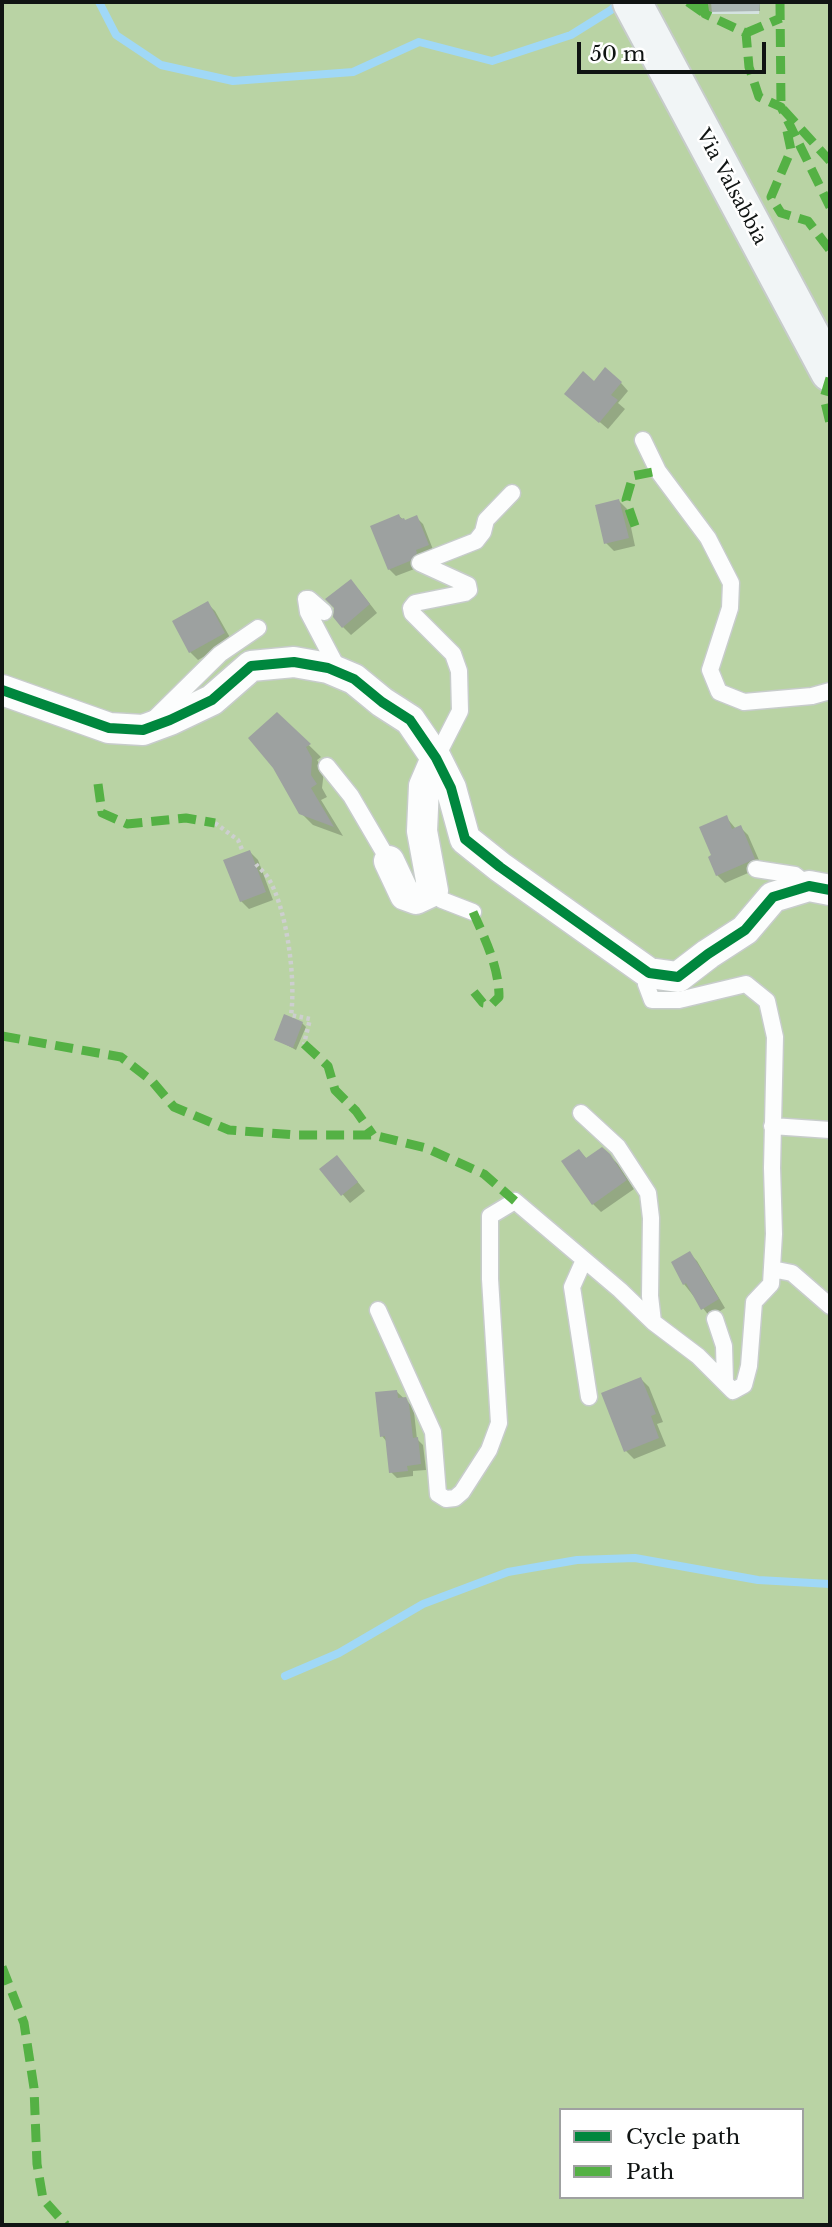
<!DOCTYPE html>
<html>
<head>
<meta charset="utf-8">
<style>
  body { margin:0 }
  #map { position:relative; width:832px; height:2227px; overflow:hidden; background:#eaf0ef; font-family:"Libre Baskerville",serif }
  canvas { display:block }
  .frame { position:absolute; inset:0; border:4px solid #101413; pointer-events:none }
  .legend { position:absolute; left:559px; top:2108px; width:245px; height:91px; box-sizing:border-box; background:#fff; border:2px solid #9fa1a1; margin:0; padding:9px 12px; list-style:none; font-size:21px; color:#101413 }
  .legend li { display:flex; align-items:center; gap:14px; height:35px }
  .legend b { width:35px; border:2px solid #9fa1a1 }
  .scale { position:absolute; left:577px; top:42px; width:189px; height:32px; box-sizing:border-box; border:4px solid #101413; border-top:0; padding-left:9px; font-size:21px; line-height:24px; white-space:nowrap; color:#101413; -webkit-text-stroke:5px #fff; paint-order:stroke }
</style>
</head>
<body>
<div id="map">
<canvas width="832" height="2227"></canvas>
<div class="frame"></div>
<ul class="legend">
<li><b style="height:9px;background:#00873e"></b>Cycle path</li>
<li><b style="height:9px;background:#54b144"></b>Path</li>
</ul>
<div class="scale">50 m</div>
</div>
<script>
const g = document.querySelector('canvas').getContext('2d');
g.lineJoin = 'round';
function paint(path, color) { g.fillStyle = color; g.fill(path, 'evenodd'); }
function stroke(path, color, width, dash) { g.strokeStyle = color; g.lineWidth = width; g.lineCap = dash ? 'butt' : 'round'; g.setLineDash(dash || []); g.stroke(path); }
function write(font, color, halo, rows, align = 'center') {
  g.font = font + ' "Libre Baskerville",serif'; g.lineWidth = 5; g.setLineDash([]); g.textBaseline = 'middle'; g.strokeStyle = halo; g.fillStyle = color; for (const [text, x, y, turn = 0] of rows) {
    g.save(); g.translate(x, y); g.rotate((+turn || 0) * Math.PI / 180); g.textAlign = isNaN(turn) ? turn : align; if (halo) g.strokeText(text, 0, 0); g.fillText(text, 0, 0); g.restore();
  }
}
const built = new Path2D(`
  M 711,2 L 760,2 L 760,14 L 711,14 Z`);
const forest = new Path2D(`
  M 2,2 L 711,2 L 712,14 L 759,14 L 760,2 L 830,2 L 830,2225 L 2,2225 ZM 561,2110 L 802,2110 L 802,2197 L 561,2197 Z`);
const shadow = new Path2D(`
  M 699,2 L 760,2 L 760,11 L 706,12 Z
  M 594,383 L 621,383 L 628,391 L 618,403 L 625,409 L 608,429 L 575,401 Z
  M 619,501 L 627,509 L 635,546 L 614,551 L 606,543 Z
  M 399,516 L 405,521 L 416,517 L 423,524 L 434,552 L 417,568 L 396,576 L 389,569 Z
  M 359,590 L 377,613 L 351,635 L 343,627 Z
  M 207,603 L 215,611 L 232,641 L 198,660 L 190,652 Z
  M 277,714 L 321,757 L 317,760 L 324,771 L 322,788 L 327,797 L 321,800 L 343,836 L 313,825 L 301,813 Z
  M 726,817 L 736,829 L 740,827 L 748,835 L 762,867 L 725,883 L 717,875 L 714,856 Z
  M 250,852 L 258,860 L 273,900 L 249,909 L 241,901 Z
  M 302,1023 L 306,1027 L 296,1050 L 276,1039 Z
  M 602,1149 L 618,1164 L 634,1189 L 601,1212 L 593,1204 L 579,1151 L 587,1159 Z
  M 344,1165 L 365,1191 L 350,1203 L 322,1170 Z
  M 689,1253 L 697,1261 L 725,1308 L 710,1317 L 684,1284 Z
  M 641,1379 L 649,1387 L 663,1422 L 657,1424 L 666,1446 L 634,1459 L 626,1451 Z
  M 396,1391 L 411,1405 L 414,1412 L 417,1439 L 423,1445 L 426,1470 L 413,1471 L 413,1476 L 397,1478 L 391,1472 L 387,1442 L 382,1436 Z`);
const stream = new Path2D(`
  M 99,2 L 116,35 L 161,65 L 233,81 L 353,72 L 419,42 L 492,61 L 571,35 L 611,10 L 619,2
  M 285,1676 L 339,1653 L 423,1604 L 508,1572 L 577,1560 L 635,1558 L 758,1580 L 830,1584`);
const building = new Path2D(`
  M 605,367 L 622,382 L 611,395 L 618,400 L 599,423 L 564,394 L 583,371 L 594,381 Z
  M 619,499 L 629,538 L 604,544 L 595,505 Z
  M 399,514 L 401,519 L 404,518 L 405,520 L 417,515 L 429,545 L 416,550 L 417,553 L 410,561 L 388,570 L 370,526 Z
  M 351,579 L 370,604 L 342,628 L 333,617 L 334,608 L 325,599 Z
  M 208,601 L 225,633 L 189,653 L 172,621 Z
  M 277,712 L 311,744 L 306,747 L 312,758 L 311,775 L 317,784 L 311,788 L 334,827 L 299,814 L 273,768 L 248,738 Z
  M 727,815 L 732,829 L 741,825 L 755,859 L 716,876 L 708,857 L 711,855 L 699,827 Z
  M 250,850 L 266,892 L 240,902 L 223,860 Z
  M 284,1014 L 303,1022 L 293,1048 L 274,1040 Z
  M 602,1147 L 610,1154 L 627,1180 L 592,1205 L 561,1161 L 579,1149 L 586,1158 Z
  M 337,1155 L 358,1182 L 341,1196 L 319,1169 Z
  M 690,1251 L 719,1299 L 701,1310 L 686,1283 L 683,1285 L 671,1262 Z
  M 641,1377 L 656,1414 L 651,1416 L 659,1438 L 624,1452 L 601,1393 Z
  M 397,1390 L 398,1398 L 406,1397 L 409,1404 L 413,1438 L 418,1437 L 421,1464 L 407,1466 L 408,1471 L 389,1473 L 385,1436 L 380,1437 L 375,1392 Z`);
const path = new Path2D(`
  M 215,823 L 238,840 L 243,852
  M 256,864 C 259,868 264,872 267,876 C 287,907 296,979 291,1015 L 310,1019 L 304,1044`);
const service = new Path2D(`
  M 643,440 L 658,471 L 708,538 L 731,583 L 730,608 L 710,670 L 719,692 L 744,702 L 812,696 L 830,691
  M 324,612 L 309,599 L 306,599 L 308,612 L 338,669
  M 152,721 L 220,654 L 258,628
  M 436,758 L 460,711 L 459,671 L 453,654 L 412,613 L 411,608 L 415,603 L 465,593 L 469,590 L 468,585 L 420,563 L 476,541 L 483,532 L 486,520 L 512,493
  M 327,766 L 351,796 L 389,861
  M 756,869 L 795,875 L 809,886
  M 433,891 L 442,900 L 473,912
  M 581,1113 L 618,1147 L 648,1193 L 651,1218 L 650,1296 L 653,1322
  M 772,1126 L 830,1130
  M 584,1260 L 572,1287 L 589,1397
  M 772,1269 L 792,1273 L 830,1306
  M 378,1310 L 433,1432 L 438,1494 L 446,1499 L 455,1498 L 462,1492 L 489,1450 L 499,1423 L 490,1279 L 490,1216 L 515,1201 L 620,1290 L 653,1322 L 698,1356 L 733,1391 L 744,1385 L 749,1366 L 754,1302 L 771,1284 L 774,1234 L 772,1168 L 775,1037 L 767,1001 L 746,984 L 679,1000 L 652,1000 L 646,984 L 649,973
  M 715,1319 L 724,1346 L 725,1382`);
const minor = new Path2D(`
  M 2,690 L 109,728 L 143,730 L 170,720 L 212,700 L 251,666 L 294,662 L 328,668 L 354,679 L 382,702 L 410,720 L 436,758 L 451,788 L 465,839 L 500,867 L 649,973 L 678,977 L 708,954 L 745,930 L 773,897 L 809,886 L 830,890
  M 389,861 L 405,895 L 416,899 L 433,891 L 422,831 L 424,786 L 436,758`);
const secondary = new Path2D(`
  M 632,2 L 830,372`);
const quiet = new Path2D(`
  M 688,2 L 705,14
  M 703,2 L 705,14 L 746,33 L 749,67 L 759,97 L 781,107 L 830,207
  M 780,2 L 781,107 L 830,161
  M 746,33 L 781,18
  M 787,131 L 791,150 L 771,197 L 781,213 L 808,221 L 830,250
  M 830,378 L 824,398 L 830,423
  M 635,526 L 626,500 L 633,476 L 658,471
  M 98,784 L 102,813 L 127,824 L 186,818 L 215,823
  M 473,912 C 485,939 499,967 499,997 L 492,1004 L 483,1003 L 474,992
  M 2,1036 L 121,1057 L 152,1081 L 174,1107 L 229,1130 L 296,1135 L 373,1135 L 426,1148 L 484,1174 L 515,1201
  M 304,1044 L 328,1066 L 335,1090 L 356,1111 L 373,1135
  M 2,1967 L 24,2023 L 34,2088 L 37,2164 L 43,2199 L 66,2225`);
const cycleway = new Path2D(`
  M 2,690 L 109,728 L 143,730 L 170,720 L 212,700 L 251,666 L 294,662 L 328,668 L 354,679 L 382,702 L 410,720 L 436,758 L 451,788 L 465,839 L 500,867 L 649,973 L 678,977 L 708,954 L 745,930 L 773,897 L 809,886 L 830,890`);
const streetNames = [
  ["Via Valsabbia",731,187,62]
];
paint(built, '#d4e2df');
paint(forest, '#b9d3a4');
paint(shadow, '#0003');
stroke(stream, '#a0d8f7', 8);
paint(building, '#9da1a0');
stroke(service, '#c7cccb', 19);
stroke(minor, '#c7cccb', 33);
stroke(secondary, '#c7cccb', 42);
stroke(path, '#cdcfcf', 4.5, [3.5, 3.5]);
stroke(service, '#fcfdfd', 16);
stroke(minor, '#fcfdfd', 30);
stroke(secondary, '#f1f5f6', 38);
stroke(quiet, '#54b144', 9, [18, 9]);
stroke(cycleway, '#00873e', 10);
write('19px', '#101413', '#fff', streetNames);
</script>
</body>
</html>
